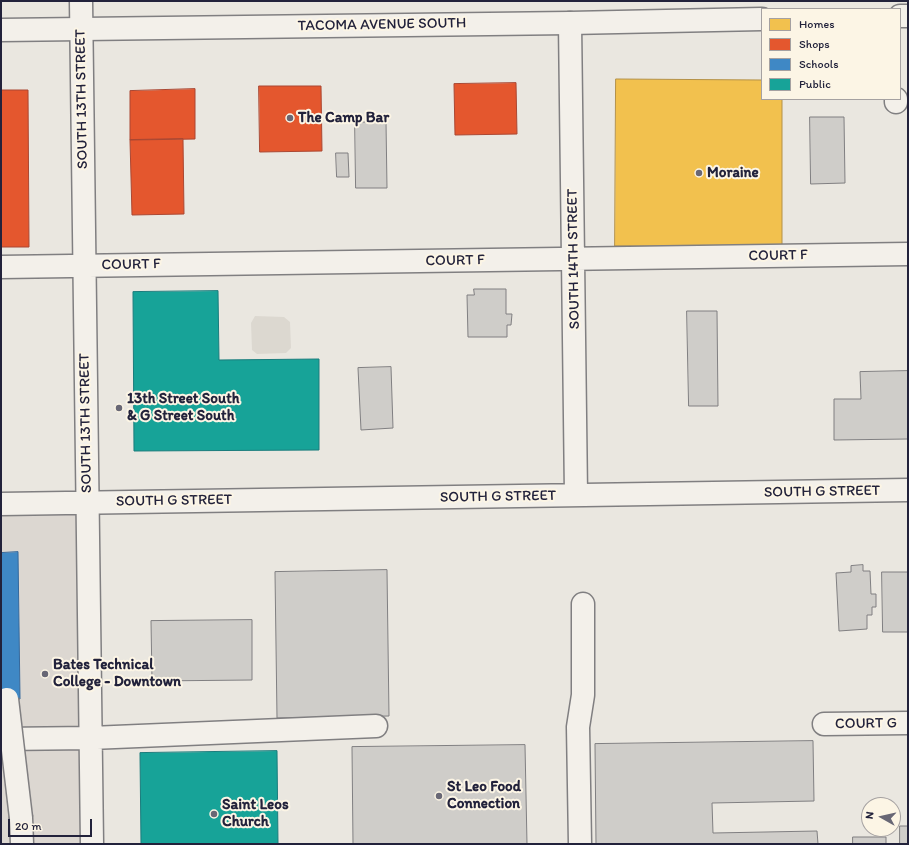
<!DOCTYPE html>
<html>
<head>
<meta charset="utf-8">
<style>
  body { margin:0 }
  #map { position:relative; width:909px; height:845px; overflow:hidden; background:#eae7e0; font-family:Itim,sans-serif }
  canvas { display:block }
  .frame { position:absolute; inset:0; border:2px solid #22223b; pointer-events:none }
  .legend { position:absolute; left:761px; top:8px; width:140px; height:92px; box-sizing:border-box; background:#fcf5e5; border:1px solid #a5a1a1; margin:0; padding:5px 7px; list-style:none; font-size:12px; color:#22223b }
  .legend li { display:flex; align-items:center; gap:8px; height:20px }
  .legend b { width:20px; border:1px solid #a5a1a1 }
  .north { position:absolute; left:861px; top:797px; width:40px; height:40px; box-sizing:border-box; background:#fcf5e5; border:1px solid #a5a1a1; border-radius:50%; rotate:278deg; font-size:11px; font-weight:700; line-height:16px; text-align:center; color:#22223b }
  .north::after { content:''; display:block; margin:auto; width:14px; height:18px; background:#686775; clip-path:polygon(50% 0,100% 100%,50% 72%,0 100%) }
  .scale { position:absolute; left:8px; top:819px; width:84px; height:18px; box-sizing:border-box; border:2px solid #22223b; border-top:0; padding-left:5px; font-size:12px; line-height:14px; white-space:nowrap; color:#22223b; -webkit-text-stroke:3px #fcf5e5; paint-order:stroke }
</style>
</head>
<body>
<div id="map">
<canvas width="909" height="845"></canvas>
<div class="frame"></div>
<ul class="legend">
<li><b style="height:11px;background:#f2c14e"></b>Homes</li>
<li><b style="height:11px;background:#e4572e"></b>Shops</li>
<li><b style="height:11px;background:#3f88c5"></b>Schools</li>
<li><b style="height:11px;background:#17a398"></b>Public</li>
</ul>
<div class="north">N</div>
<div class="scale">20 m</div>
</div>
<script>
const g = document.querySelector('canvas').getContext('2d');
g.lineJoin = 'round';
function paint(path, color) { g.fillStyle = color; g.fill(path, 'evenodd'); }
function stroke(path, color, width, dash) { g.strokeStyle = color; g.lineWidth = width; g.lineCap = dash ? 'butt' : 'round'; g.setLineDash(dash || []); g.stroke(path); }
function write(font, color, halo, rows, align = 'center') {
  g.font = font + ' Itim,sans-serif'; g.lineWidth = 4; g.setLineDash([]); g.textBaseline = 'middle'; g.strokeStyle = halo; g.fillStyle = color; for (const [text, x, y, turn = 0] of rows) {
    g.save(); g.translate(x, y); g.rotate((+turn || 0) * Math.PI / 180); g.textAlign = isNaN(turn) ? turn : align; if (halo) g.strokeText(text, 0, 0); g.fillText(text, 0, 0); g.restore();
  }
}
const built = new Path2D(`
  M 87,502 L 92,844 L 1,844 L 1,504 Z`);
const green = new Path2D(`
  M 255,316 L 284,317 L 290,322 L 291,348 L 286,353 L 257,354 L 252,350 L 251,323 Z`);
const homes = new Path2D(`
  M 616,79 L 762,80 L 762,99 L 782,99 L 782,247 L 615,246 Z`);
const shops = new Path2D(`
  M 516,83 L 517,134 L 455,135 L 454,84 Z
  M 259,86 L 321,86 L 322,151 L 260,152 Z
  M 195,89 L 195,139 L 130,140 L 130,91 Z
  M 1,90 L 28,90 L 29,247 L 1,247 Z
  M 183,139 L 184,214 L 132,215 L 130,140 Z`);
const schools = new Path2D(`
  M 18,552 L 20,699 L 1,699 L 1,553 Z`);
const public = new Path2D(`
  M 218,291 L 219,360 L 319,359 L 319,450 L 134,451 L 133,292 Z
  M 277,751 L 278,844 L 141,844 L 140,753 Z`);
const building = new Path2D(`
  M 810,117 L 844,117 L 845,183 L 811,184 Z
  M 355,122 L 386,122 L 387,188 L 356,188 Z
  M 336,153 L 348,153 L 349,177 L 337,177 Z
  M 474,289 L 506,289 L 506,314 L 512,314 L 511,325 L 507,325 L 507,337 L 468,337 L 467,295 L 474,295 Z
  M 687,311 L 717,311 L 718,406 L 689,406 Z
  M 391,367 L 393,428 L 361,430 L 358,368 Z
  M 908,371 L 908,439 L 834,440 L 834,399 L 861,399 L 860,372 Z
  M 863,565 L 863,571 L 870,571 L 871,594 L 876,594 L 876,607 L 872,607 L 872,615 L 867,615 L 867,629 L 839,631 L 836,573 L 851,572 L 851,566 Z
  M 387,570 L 389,716 L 277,718 L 275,572 Z
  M 882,572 L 908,572 L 908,632 L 883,632 Z
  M 252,620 L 252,680 L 152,681 L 151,621 Z
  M 813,741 L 814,801 L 712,803 L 713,833 L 817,831 L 818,844 L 596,844 L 595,744 Z
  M 525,745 L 527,844 L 353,844 L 352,747 Z
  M 900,826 L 908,826 L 908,844 L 900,844 Z
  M 853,837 L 886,837 L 886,844 L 853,844 Z`);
const minor = new Path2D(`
  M 81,1 L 92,844
  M 570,23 L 576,495
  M 896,99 L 896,102
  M 1,267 L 908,254
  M 1,504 L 908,490
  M 824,724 L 908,723
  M 1,739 L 91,738 L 376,726
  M 21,818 L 22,844
  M 580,844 L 578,727 L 583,695 L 583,604`);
const major = new Path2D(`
  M 900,16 L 908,16
  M 1,30 L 570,23 L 762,19`);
const minorBridge = new Path2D(`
  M 7,699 L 21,818`);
const markers = [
  [290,118,4,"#686775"],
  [699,173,4,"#686775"],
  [119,408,4,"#686775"],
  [45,674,4,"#686775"],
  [439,796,4,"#686775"],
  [214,814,4,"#686775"]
];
const streetNames = [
  ["TACOMA AVENUE SOUTH",382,25,-1],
  ["SOUTH 13TH STREET",82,99,-91],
  ["COURT F",778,256,-1],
  ["SOUTH 14TH STREET",574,259,-91],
  ["COURT F",455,261,-1],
  ["COURT F",131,265,-1],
  ["SOUTH 13TH STREET",86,423,-91],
  ["SOUTH G STREET",822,492,-1],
  ["SOUTH G STREET",498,497,-1],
  ["SOUTH G STREET",174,501,-1],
  ["COURT G",866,724,-1]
];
const poiNames = [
  ["The Camp Bar",298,118],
  ["Moraine",707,173],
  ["13th Street South",127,399],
  ["& G Street South",127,416],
  ["Bates Technical",53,665],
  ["College - Downtown",53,682],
  ["St Leo Food",447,787],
  ["Connection",447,804],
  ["Saint Leos",222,805],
  ["Church",222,822]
];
paint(built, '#dcd7d1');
paint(green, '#dcd8d0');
paint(homes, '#f2c14e');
stroke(homes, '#b49148', 1);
paint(shops, '#e4572e');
stroke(shops, '#aa4732', 1);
paint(schools, '#3f88c5');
stroke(schools, '#36699c', 1);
paint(public, '#17a398');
stroke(public, '#1a7c7c', 1);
paint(building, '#cfcdc9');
stroke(building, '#807f81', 1);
stroke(minor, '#807f81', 25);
stroke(major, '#807f81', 25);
stroke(minor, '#f3f0ea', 22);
stroke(major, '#f3f0ea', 22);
stroke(minorBridge, '#807f81', 25, []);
stroke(minorBridge, '#f3f0ea', 22);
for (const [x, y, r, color] of markers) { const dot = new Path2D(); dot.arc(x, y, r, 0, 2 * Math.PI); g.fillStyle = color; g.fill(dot); stroke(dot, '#fcf5e5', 1.5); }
write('15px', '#22223b', '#fcf5e5', streetNames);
write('bold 15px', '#22223b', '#fcf5e5', poiNames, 'left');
</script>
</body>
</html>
